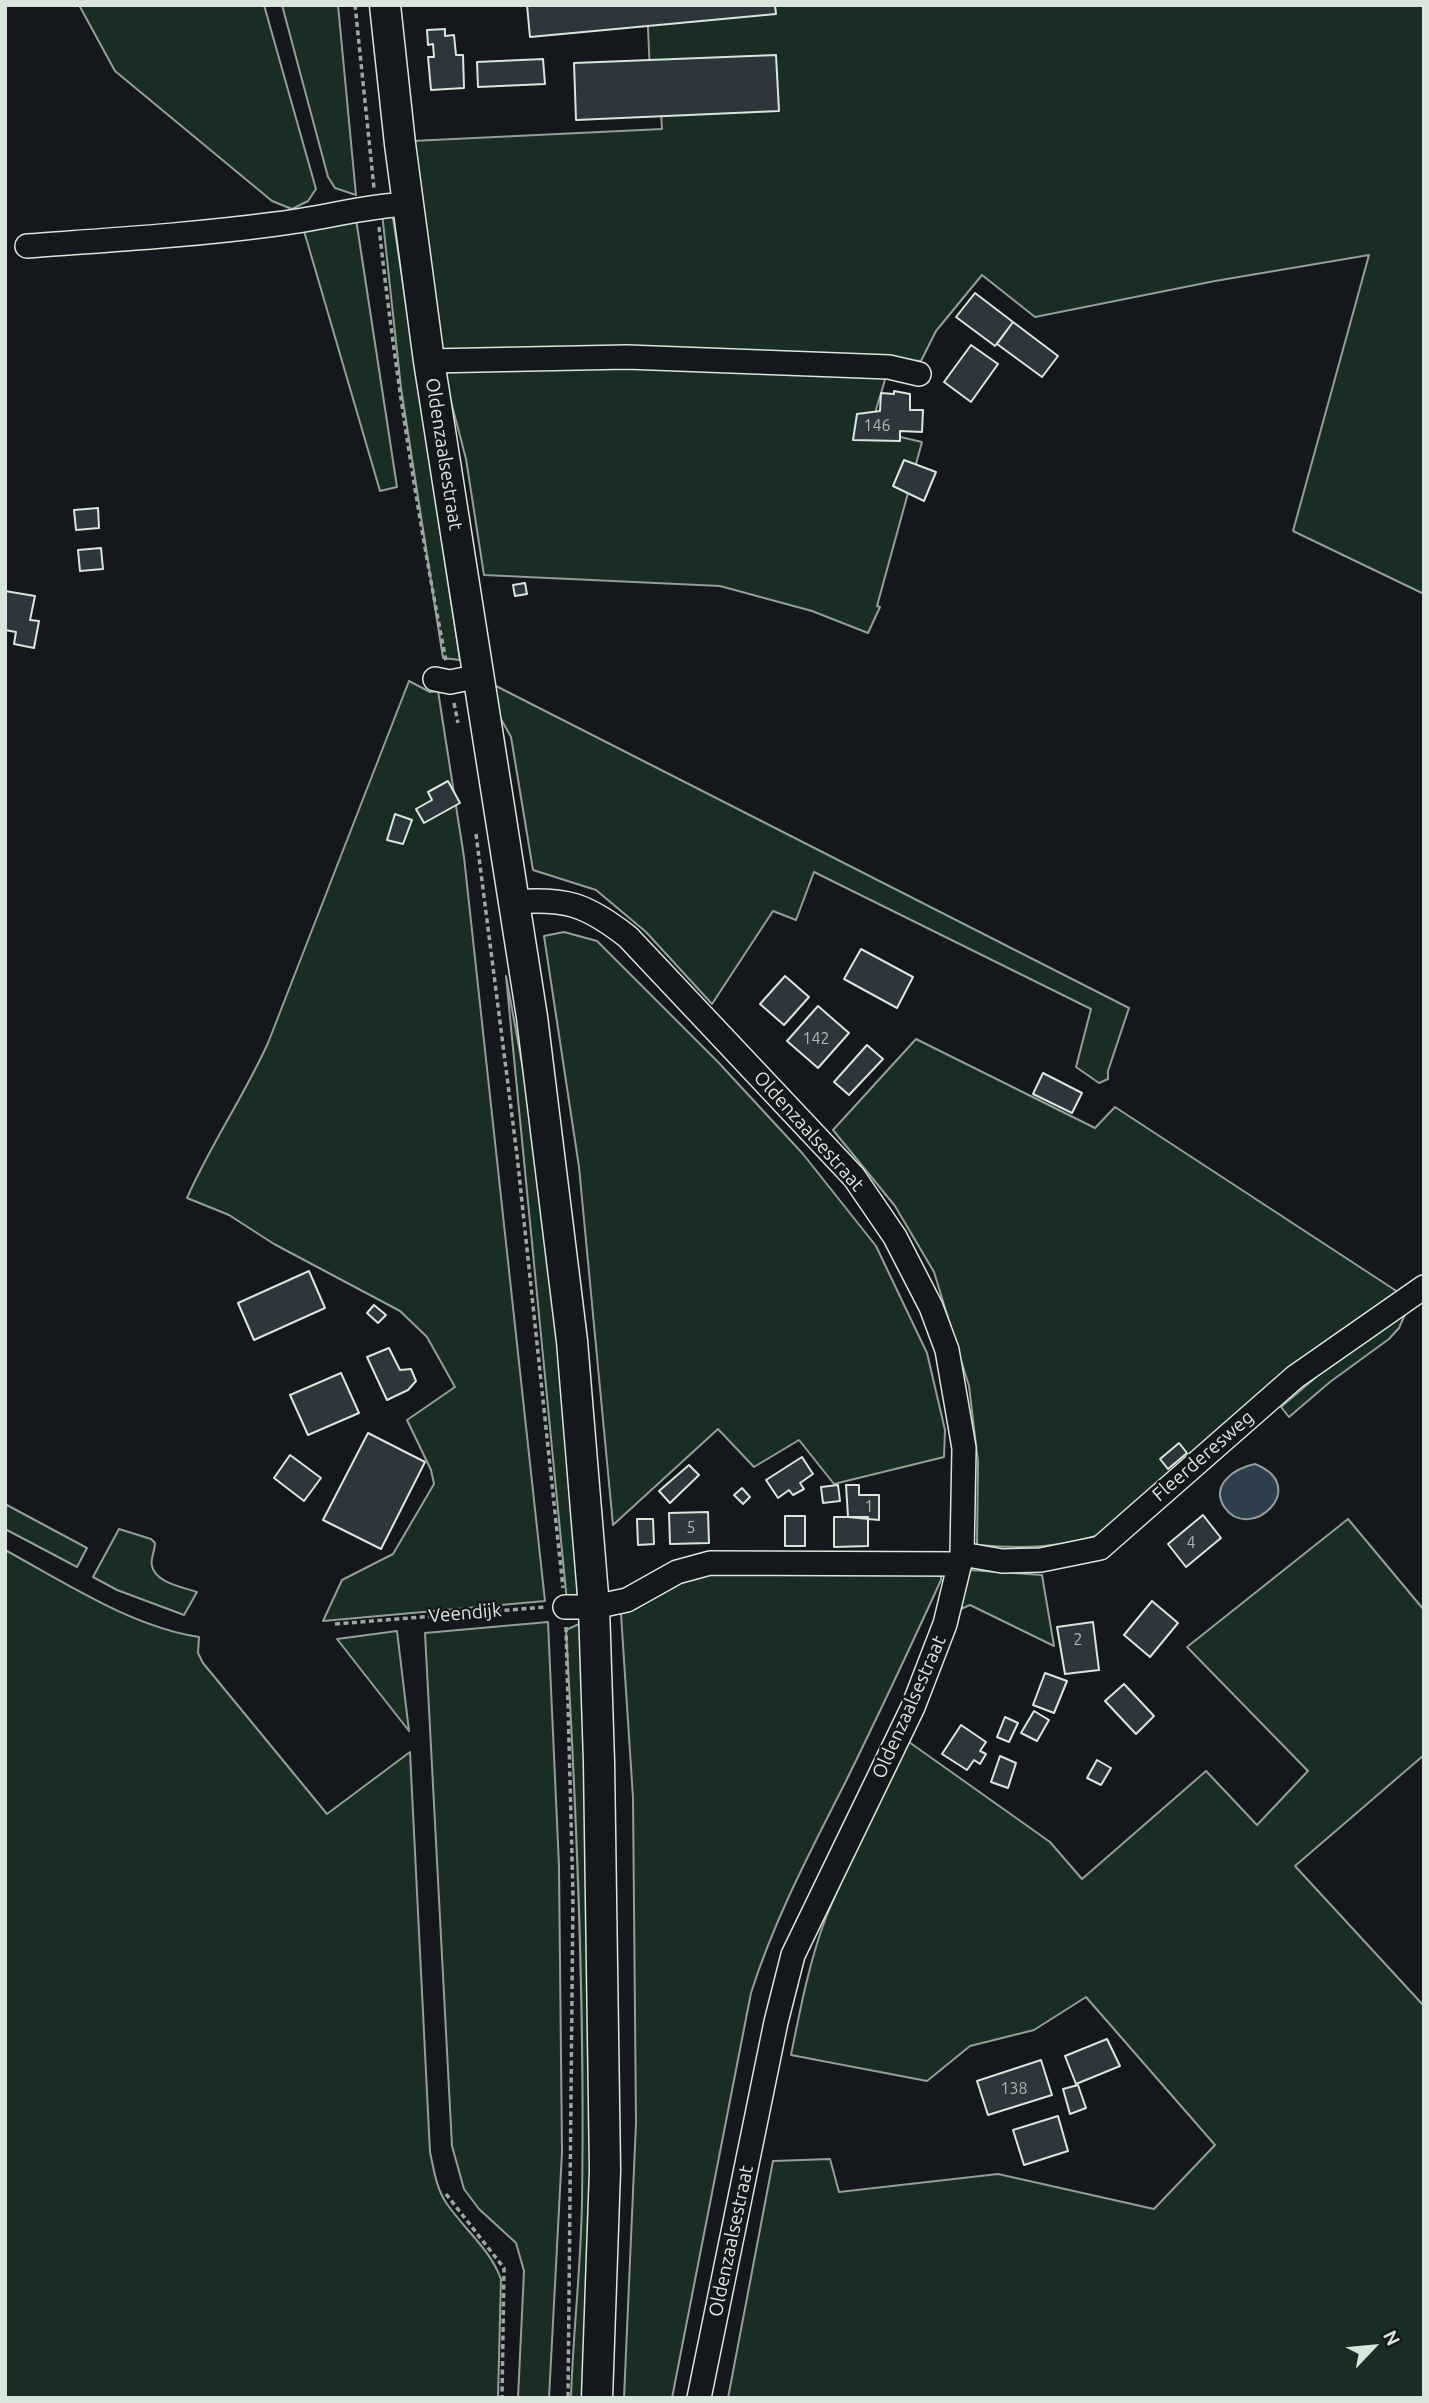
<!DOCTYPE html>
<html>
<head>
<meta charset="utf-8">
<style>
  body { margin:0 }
  #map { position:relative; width:1429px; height:2403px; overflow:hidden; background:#14181c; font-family:Ubuntu,sans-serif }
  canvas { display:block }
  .frame { position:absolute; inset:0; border:7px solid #d8e6dc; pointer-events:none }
  .north { position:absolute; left:1338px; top:2312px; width:70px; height:70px; -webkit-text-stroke:5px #14181c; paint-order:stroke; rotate:64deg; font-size:19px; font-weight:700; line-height:28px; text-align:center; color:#d8e6dc }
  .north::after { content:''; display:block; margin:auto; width:24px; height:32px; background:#d8e6dc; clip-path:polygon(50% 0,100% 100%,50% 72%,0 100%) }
</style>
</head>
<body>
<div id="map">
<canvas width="1429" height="2403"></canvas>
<div class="frame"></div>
<div class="north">N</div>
</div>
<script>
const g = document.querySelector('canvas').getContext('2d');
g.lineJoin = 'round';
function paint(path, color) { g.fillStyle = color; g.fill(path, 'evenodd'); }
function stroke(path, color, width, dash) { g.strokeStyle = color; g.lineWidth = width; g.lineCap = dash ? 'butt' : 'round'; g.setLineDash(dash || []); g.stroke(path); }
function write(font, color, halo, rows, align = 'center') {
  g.font = font + ' Ubuntu,sans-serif'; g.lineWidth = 5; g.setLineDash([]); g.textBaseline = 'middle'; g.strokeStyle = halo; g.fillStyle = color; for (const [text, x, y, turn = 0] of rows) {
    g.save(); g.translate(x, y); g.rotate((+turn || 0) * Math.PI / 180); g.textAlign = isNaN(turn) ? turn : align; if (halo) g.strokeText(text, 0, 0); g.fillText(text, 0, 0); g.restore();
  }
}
const green = new Path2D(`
  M 79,5 L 264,5 L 316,189 L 308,201 L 292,209 L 272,201 L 115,71 Z
  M 282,5 L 338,5 L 356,195 L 335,188 L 328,177 Z
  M 647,5 L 1424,5 L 1424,594 L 1293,531 L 1369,255 L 1215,281 L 1035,317 L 982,275 L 936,331 L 921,361 L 721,349 L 440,349 L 412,141 L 662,129 L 659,75 L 650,74 Z
  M 382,213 L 393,214 L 393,218 L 460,660 L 443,658 L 401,388 Z
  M 356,219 L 397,487 L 380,491 L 304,231 Z
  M 451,365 L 887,373 L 870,430 L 922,442 L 877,606 L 880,607 L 868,633 L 812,611 L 720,586 L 484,575 L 466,459 L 442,367 Z
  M 409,681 L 430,692 L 438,691 L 464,857 L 545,1601 L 323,1621 L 342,1580 L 393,1554 L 434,1484 L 431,1470 L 407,1420 L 455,1387 L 427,1337 L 400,1311 L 274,1244 L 229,1215 L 187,1198 C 211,1144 244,1096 268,1043 Z
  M 494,685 L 1129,1008 L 1108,1071 L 1108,1079 L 1099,1083 L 1076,1067 L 1091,1009 L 814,872 L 796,920 L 773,911 L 712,1004 L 646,932 L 596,890 L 533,870 L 511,737 L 496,710 Z
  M 564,932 L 597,941 L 718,1062 L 803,1154 L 876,1246 L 927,1353 L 945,1430 L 944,1457 L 834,1484 L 799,1440 L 754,1467 L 718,1429 L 613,1525 L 579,1167 L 544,936 Z
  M 506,976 L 537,1146 L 585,1595 L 567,1602 Z
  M 916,1039 L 1095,1128 L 1115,1107 L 1398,1292 L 1386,1303 L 1340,1331 L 1108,1532 C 1062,1548 1026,1549 977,1545 L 978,1462 L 969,1386 L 934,1272 L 895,1206 L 833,1130 Z
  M 1406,1312 L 1399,1328 L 1389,1339 L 1330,1382 L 1289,1417 L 1281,1407 L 1351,1347 Z
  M 5,1504 L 87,1548 L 77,1567 L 5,1529 Z
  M 1348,1519 L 1424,1610 L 1424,1755 L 1295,1866 L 1424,2006 L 1424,2398 L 728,2398 L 773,2161 L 830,2159 L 839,2192 L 998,2174 L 1154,2209 L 1215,2145 L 1086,1997 L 1034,2030 L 970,2046 L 927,2081 L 791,2055 C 800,2010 809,1963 825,1920 C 849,1859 881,1801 909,1742 L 1050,1842 L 1082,1879 L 1206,1771 L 1257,1825 L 1308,1771 L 1187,1647 Z
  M 119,1529 L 151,1539 L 155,1543 C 155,1551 150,1559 152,1566 C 156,1583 182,1587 197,1592 L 184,1615 L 117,1590 L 93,1577 Z
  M 5,1550 C 66,1583 130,1626 199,1637 L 198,1653 L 203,1663 L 327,1814 L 410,1752 L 430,2152 C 434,2170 436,2188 447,2204 C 465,2230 490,2249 501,2279 L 498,2398 L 5,2398 Z
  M 969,1570 L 1042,1575 L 1054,1646 L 970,1605 L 961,1609 Z
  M 694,1571 L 941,1571 L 941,1580 C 910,1648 878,1716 845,1783 C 810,1852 774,1920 751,1993 L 672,2398 L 624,2398 L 636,2123 L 633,1798 L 621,1614 Z
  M 548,1622 L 559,1866 L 562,2152 L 549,2398 L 518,2398 L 524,2271 L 516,2243 L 479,2209 L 464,2189 L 452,2146 L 425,1633 Z
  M 579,1624 L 584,1628 L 594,2007 L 585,2398 L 571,2398 C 573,2332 581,2267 582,2202 C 585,2011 577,1820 566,1630 Z
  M 397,1631 L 409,1731 L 337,1639 Z`);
const water = new Path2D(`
  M 1255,1464 C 1312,1487 1250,1543 1225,1508 C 1209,1485 1235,1468 1255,1464 Z`);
const building = new Path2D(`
  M 527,5 L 775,5 L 776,14 L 530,37 Z
  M 445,29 L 445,36 L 454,35 L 456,55 L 463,55 L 464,88 L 431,90 L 428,57 L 434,57 L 433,44 L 428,45 L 427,30 Z
  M 776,55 L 779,111 L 576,120 L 574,63 Z
  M 543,59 L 545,84 L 478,87 L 477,62 Z
  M 975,293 L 1013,322 L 995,346 L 956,317 Z
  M 1013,322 L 1058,356 L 1042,377 L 997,344 Z
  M 971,345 L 998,364 L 971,402 L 944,382 Z
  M 894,391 L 910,394 L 910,410 L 923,410 L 922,432 L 900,431 L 900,441 L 853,440 L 857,414 L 880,411 L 881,393 L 894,394 Z
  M 904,460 L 936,472 L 924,501 L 893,486 Z
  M 98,508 L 99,528 L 76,530 L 74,510 Z
  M 101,548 L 103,569 L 80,571 L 78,550 Z
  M 525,583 L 527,594 L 515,596 L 513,585 Z
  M 5,591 L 35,596 L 30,620 L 39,621 L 34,648 L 14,644 L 16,632 L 5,630 Z
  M 448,781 L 460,803 L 424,823 L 416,809 L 432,800 L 428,792 Z
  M 395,814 L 412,820 L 403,844 L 387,840 Z
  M 861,949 L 913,977 L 897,1008 L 844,979 Z
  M 785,976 L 809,997 L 784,1025 L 760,1004 Z
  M 818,1006 L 849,1033 L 818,1068 L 787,1041 Z
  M 867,1045 L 883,1059 L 849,1095 L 834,1082 Z
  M 1043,1073 L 1082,1093 L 1072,1113 L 1033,1094 Z
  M 309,1271 L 325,1308 L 254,1340 L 238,1303 Z
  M 374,1305 L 386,1315 L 378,1323 L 367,1313 Z
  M 389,1348 L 400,1370 L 411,1369 L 416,1381 L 408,1390 L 387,1400 L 367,1357 Z
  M 341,1373 L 359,1413 L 308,1435 L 290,1395 Z
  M 368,1433 L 425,1462 L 381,1549 L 323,1520 Z
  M 1179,1443 L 1187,1453 L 1168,1469 L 1160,1459 Z
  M 290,1455 L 321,1478 L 304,1501 L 274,1478 Z
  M 802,1457 L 813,1474 L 800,1483 L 804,1489 L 793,1495 L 789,1490 L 778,1498 L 766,1480 Z
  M 689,1465 L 699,1475 L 670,1503 L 659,1491 Z
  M 838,1485 L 840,1501 L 823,1503 L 821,1487 Z
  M 846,1485 L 859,1485 L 859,1495 L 879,1495 L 879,1520 L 848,1517 Z
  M 742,1488 L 750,1497 L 743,1504 L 734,1495 Z
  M 708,1512 L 709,1543 L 670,1544 L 669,1513 Z
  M 1203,1515 L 1221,1538 L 1186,1567 L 1168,1544 Z
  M 785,1516 L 805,1516 L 805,1546 L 785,1546 Z
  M 834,1517 L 868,1517 L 868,1546 L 834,1547 Z
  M 637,1519 L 653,1519 L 654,1544 L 638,1545 Z
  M 1152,1601 L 1178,1623 L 1150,1657 L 1124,1635 Z
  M 1093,1622 L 1099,1670 L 1065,1674 L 1057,1627 Z
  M 1045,1673 L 1067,1681 L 1054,1713 L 1033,1705 Z
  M 1124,1684 L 1154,1716 L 1136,1734 L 1105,1701 Z
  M 1034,1711 L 1049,1720 L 1037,1741 L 1021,1733 Z
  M 1005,1717 L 1018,1723 L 1009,1742 L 997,1737 Z
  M 961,1725 L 986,1742 L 980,1751 L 986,1754 L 980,1764 L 974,1760 L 967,1770 L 942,1754 Z
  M 1000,1756 L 1016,1763 L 1008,1788 L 991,1782 Z
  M 1097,1760 L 1111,1768 L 1101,1785 L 1087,1778 Z
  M 1107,2039 L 1120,2066 L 1076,2084 L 1065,2056 Z
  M 1041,2060 L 1052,2095 L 988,2115 L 977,2081 Z
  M 1078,2085 L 1086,2108 L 1070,2114 L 1063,2089 Z
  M 1058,2116 L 1068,2151 L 1024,2165 L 1013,2130 Z`);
const path = new Path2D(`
  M 355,5 L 374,188
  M 379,227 C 395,373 418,517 446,661
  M 454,703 L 458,723
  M 476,834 L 517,1155 L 563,1588
  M 335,1624 L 546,1607
  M 566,1627 L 573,1895 L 568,2398
  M 446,2194 L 504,2268 L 502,2398`);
const minor = new Path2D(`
  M 27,246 C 110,240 194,235 276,224 C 321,219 363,206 408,204
  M 429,361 L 627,357 L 889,367 L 919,374
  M 435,679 L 450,682 L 480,676
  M 513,902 C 566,898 586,904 628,937 L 854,1177 L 895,1237 L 931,1307 L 947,1350 L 964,1448 L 962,1554 L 945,1624 L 913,1707 L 793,1955 L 776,2022 L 699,2398
  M 962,1554 L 1002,1561 L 1041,1560 L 1100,1548 L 1295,1377 L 1424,1287
  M 565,1607 L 594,1607 L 627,1600 L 677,1572 L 710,1563 L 960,1564`);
const major = new Path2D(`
  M 385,5 L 400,144 L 429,361 L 532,1017 L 572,1341 L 594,1607 L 599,1762 L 605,2170 L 597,2398`);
const numberNames = [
  ["146",877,426],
  ["142",816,1039],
  ["1",869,1507],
  ["5",691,1528],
  ["4",1191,1543],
  ["2",1078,1640],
  ["138",1014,2089]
];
const streetNames = [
  ["Oldenzaalsestraat",444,454,81],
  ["Oldenzaalsestraat",809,1131,48],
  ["Fleerderesweg",1203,1456,-41],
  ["Veendijk",465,1613,-5],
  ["Oldenzaalsestraat",909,1707,-66],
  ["Oldenzaalsestraat",731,2241,-78]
];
paint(green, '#1a2d24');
stroke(green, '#939e99', 2);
paint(water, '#2f3f4d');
stroke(water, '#939e99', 2);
paint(building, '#2c363c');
stroke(building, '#d8e6dc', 2);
stroke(minor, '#d8e6dc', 26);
stroke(major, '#d8e6dc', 33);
stroke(path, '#9da8a2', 3.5, [5, 3.5]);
stroke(minor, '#14181c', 23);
stroke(major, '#14181c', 30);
write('16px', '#adbab4', null, numberNames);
write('19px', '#d8e6dc', '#14181c', streetNames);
</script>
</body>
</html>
